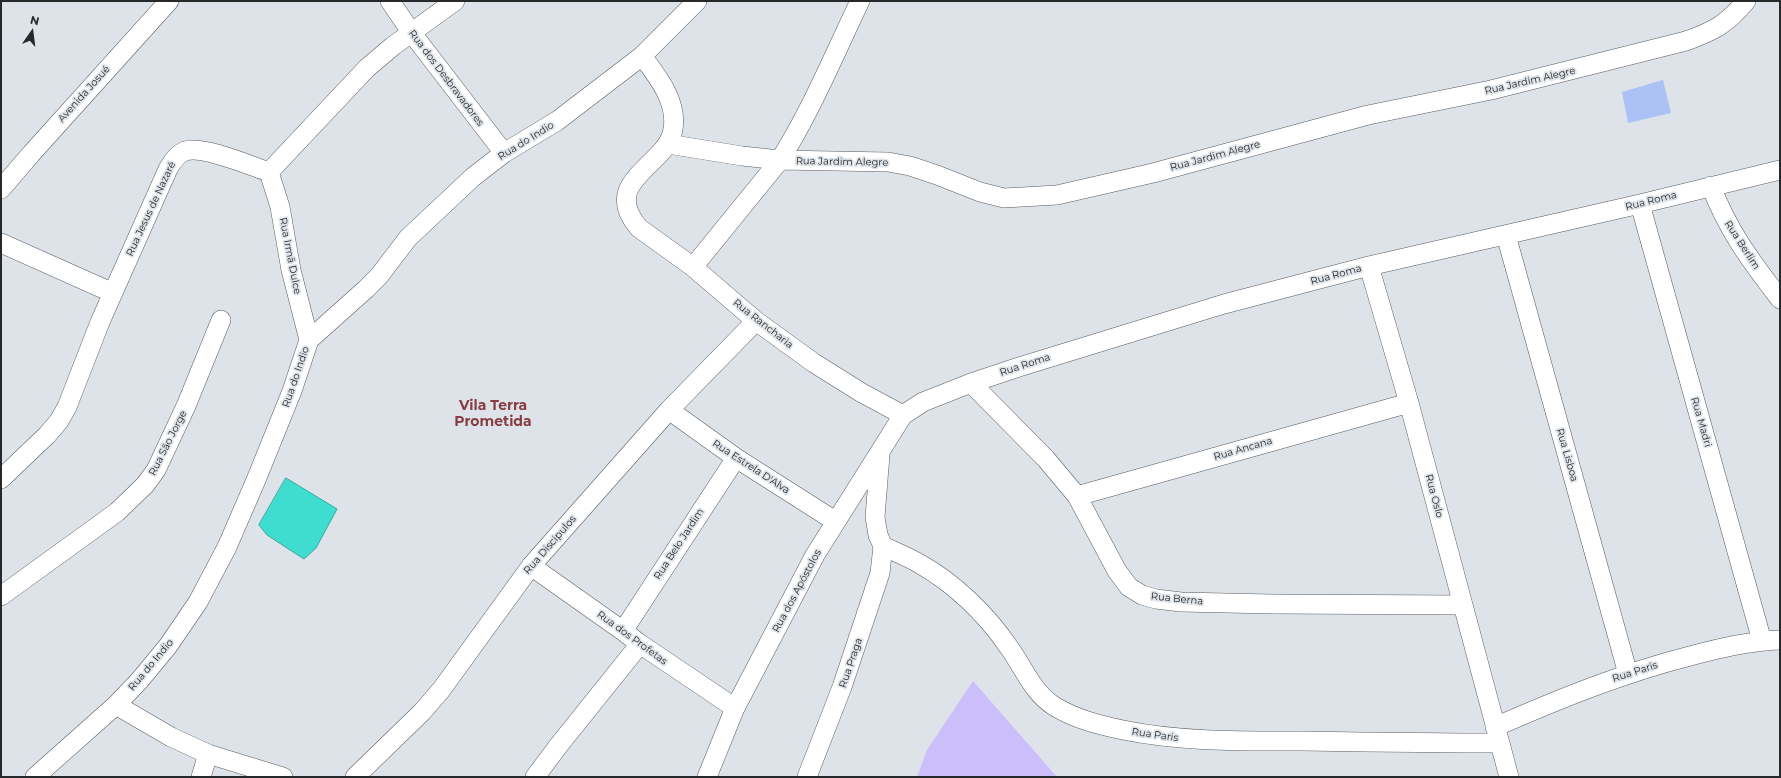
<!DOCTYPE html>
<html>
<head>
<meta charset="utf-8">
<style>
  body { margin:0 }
  #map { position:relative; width:1781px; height:778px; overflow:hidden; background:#dde3e8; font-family:Montserrat,sans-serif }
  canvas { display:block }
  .frame { position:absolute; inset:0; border:2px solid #26282a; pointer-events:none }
  .north { position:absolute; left:12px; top:12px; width:40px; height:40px; -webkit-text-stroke:3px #dde3e8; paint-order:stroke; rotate:14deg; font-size:11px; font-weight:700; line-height:16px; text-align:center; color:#26282a }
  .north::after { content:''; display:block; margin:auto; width:14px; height:18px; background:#26282a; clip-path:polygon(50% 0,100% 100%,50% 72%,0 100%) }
</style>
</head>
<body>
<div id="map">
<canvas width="1781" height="778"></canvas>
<div class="frame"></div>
<div class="north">N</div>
</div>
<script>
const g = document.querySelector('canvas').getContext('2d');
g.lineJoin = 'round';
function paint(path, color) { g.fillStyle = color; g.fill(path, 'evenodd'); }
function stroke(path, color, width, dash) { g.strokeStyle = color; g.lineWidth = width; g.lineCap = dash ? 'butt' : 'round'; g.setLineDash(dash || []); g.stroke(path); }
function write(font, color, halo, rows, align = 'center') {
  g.font = font + ' Montserrat,sans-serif'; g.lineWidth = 3.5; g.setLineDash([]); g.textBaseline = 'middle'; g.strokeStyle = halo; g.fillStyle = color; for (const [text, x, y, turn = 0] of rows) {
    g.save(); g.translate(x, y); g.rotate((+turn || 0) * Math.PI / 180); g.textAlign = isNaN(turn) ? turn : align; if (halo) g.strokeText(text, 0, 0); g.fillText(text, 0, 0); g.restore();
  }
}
const green = new Path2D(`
  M 973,681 L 1057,777 L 917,777 L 927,750 Z`);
const water = new Path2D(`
  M 286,478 L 337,509 L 316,548 L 304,559 L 267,535 L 259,525 Z`);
const building = new Path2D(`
  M 1663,80 L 1671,113 L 1628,123 L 1622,92 Z`);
const minor = new Path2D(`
  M 390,1 L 411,32 L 504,153
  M 642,56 C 659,78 680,105 672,134 C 662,167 600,183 639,228 L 693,267 L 756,321 L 814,363 L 862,393 L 903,415
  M 668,144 L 742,156 L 780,160 L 888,162 L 910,166 L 937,175 L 980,192 L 1004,198 L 1057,195 L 1153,173 L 1368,115 L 1491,90 L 1686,41 C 1714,31 1727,24 1746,1
  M 269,172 L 367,68 L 393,46 L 455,1
  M 269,172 L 280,207 L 291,270 L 309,340
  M 1711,186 C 1728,231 1751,261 1780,299
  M 1,189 L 31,154 L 169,1
  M 1640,204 L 1762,641
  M 1506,235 L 1628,674
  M 1,243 L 113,293
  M 1369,266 L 1409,403 L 1509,777
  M 693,267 L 780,160 C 812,109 834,55 860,1
  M 971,383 L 1046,459 L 1077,496 L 1117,571 L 1129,587 L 1142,595 L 1156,599 L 1181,602 L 1272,604 L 1463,605
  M 669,410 L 736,458 L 835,521
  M 1,479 L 47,435 L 59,421 L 67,407 L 100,322 L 168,169 C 172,162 177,154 185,151 C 203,145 251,166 269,172
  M 1077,496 L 1409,403
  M 883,546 C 895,552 908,557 920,564 C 954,583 986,614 1008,646 C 1023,666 1032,692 1054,706 C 1075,719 1099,725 1123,730 C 1182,742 1242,741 1302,741 C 1368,742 1434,743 1499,743
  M 531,566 L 623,631 L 640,644 L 735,708
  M 1,596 L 117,512 L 145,485 L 156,470 L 186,406 L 221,320
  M 623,631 L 736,458
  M 116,705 L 171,737 L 208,754 L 283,777
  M 1495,727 C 1559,699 1623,673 1690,656 C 1720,648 1749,641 1780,640
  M 35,777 L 116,705 L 139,681 L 168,646 L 198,602 L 227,547 L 256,480 L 292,391 L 309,340 L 366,289 L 379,276 L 408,238 L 473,177 L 504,153 L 557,121 L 642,56 L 697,1
  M 201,777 L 208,754
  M 355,777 L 422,712 L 441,690 L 531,566 L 669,410 L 756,321
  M 535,777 L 559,745 L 640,644
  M 707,777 L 735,708 L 815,555 L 903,415 L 923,402 L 971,383 L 1019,367 L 1224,304 L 1369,266 L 1640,204 L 1780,170
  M 807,777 L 842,687 L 880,573 L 883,546 L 878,535 L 875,517 L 880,455`);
const streetNames = [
  ["Rua dos Desbravadores",446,78,53],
  ["Rua Jardim Alegre",1530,81,-13],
  ["Avenida Josué",84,94,-48],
  ["Rua do Indio",526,141,-32],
  ["Rua Jardim Alegre",1215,156,-15],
  ["Rua Jardim Alegre",842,162,1],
  ["Rua Roma",1651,201,-14],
  ["Rua Jesus de Nazaré",151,209,-65],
  ["Rua Berlim",1742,245,57],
  ["Rua Irmã Dulce",290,256,79],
  ["Rua Roma",1336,275,-15],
  ["Rua Rancharia",763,324,38],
  ["Rua Roma",1025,365,-18],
  ["Rua do Indio",296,377,-71],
  ["Rua Madri",1701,422,74],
  ["Rua São Jorge",168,443,-63],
  ["Rua Ancana",1243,449,-16],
  ["Rua Lisboa",1567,455,74],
  ["Rua Estrela D'Alva",751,467,33],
  ["Rua Oslo",1434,496,75],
  ["Rua Belo Jardim",679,544,-57],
  ["Rua Discipulos",550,545,-49],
  ["Rua dos Apóstolos",797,591,-62],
  ["Rua Berna",1177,599,6],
  ["Rua dos Profetas",632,638,36],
  ["Rua Praga",851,663,-71],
  ["Rua do Indio",151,665,-50],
  ["Rua Paris",1635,672,-18],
  ["Rua Paris",1155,735,8]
];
const districtNames = [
  ["Vila Terra",493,406],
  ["Prometida",493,422]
];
paint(green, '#cbbefb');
paint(water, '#3eddcf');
stroke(water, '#37a79e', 1);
paint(building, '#acc1f6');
stroke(minor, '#575c60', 20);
stroke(minor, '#fff', 19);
write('10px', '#26282a', '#dde3e8', streetNames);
write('bold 14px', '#863e44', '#dde3e8', districtNames);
</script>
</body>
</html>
